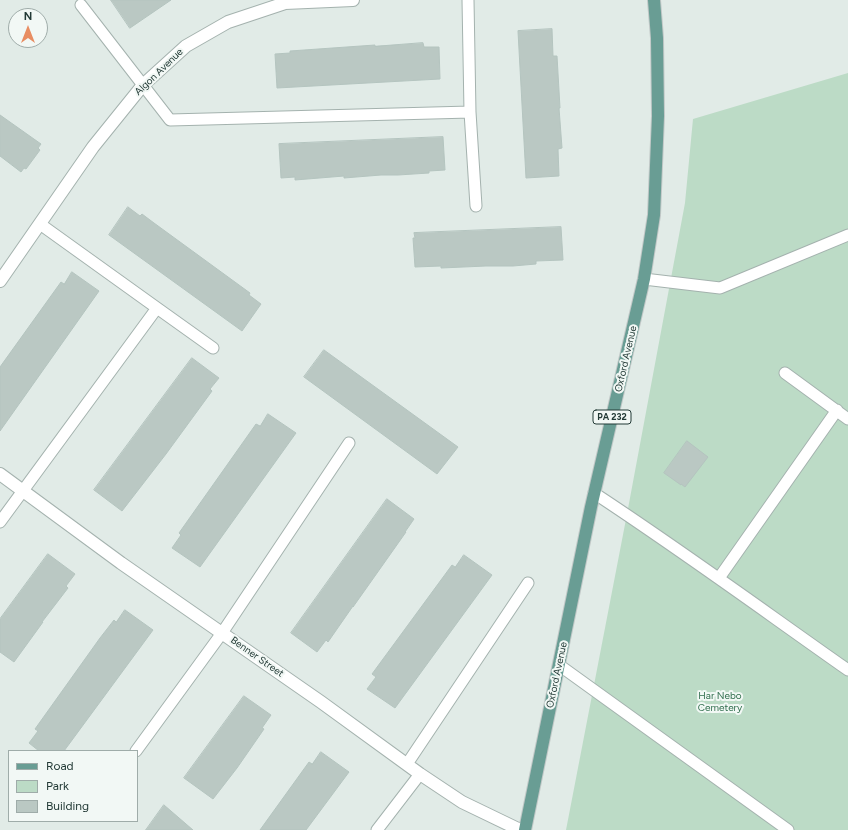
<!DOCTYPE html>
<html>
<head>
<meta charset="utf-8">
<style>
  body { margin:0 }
  #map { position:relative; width:848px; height:830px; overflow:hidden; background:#e1ebe7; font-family:Figtree,sans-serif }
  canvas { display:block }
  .legend { position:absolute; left:8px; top:750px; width:130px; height:72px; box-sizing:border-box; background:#f2f8f5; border:1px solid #9faca9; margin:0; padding:5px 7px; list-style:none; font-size:12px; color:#233a36 }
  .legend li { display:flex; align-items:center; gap:8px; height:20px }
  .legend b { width:20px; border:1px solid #9faca9 }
  .north { position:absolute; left:8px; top:8px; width:40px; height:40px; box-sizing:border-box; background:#f2f8f5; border:1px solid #9faca9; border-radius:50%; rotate:0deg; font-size:11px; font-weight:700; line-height:16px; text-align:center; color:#233a36 }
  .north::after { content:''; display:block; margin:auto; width:14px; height:18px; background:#e88d62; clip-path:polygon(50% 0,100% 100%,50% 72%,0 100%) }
</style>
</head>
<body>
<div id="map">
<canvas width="848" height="830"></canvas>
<ul class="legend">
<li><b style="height:5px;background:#699d94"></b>Road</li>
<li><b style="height:11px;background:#bcdbc6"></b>Park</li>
<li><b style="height:11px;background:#bac8c3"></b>Building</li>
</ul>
<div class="north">N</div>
</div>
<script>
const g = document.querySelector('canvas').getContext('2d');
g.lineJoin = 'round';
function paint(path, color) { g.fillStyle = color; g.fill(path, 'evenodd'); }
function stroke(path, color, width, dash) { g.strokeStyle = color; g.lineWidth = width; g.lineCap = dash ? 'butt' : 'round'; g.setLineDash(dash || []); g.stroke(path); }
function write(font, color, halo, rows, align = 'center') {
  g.font = font + ' Figtree,sans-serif'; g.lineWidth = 4; g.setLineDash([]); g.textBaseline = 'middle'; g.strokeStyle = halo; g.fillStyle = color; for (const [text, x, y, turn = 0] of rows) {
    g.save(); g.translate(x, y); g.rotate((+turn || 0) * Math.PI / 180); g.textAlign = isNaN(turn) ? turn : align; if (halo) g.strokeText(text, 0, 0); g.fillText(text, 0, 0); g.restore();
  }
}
const green = new Path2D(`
  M 848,73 L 848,830 L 566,830 L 627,514 L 685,203 L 693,119 Z`);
const building = new Path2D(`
  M 111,0 L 171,0 L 130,28 Z
  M 552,29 L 553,56 L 557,56 L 560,108 L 559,108 L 562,148 L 558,149 L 559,176 L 526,178 L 518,31 Z
  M 423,43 L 424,47 L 439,47 L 440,79 L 277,88 L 275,54 L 290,53 L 290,51 L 375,45 L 375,46 Z
  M 0,115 L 41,144 L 38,148 L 40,150 L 26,169 L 24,168 L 21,172 L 0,156 Z
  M 443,137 L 445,170 L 429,171 L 429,173 L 398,175 L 381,175 L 344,178 L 344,176 L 295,180 L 295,177 L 281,178 L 279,144 Z
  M 128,207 L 140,216 L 142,214 L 154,223 L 250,293 L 249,295 L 261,304 L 242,331 L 109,235 Z
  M 561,227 L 563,260 L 536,261 L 536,264 L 513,266 L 486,266 L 441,268 L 441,266 L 415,267 L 413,238 L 415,238 L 414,233 Z
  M 72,272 L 99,291 L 0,431 L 0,367 L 61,282 L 64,284 Z
  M 324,350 L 458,447 L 437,474 L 304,377 Z
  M 192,358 L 219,378 L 210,389 L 212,391 L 166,454 L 122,511 L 94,490 Z
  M 268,414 L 296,433 L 200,567 L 172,548 L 181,535 L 179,533 L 256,424 L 260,426 Z
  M 687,441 L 708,457 L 685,487 L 681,484 L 681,485 L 664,473 Z
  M 387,499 L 414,519 L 405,532 L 406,532 L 370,583 L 353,607 L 353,606 L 328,642 L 326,640 L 317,652 L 291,633 Z
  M 48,554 L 75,574 L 66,586 L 68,588 L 42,622 L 43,622 L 14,662 L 0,652 L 0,619 Z
  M 464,555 L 492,575 L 395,708 L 367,689 L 376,677 L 372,674 L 452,565 L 455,567 Z
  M 125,610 L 153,630 L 64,751 L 39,751 L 29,743 L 38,731 L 35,729 L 100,638 L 114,620 L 116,622 Z
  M 244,696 L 271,715 L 262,728 L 264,729 L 237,768 L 213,799 L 184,778 Z
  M 321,752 L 349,772 L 306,830 L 260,830 L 309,762 L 312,764 Z
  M 164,805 L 193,830 L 146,830 Z`);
const lane = new Path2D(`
  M 81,5 L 170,120 L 470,112 L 468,0
  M 470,112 L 476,206
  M 644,279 L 720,288 L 848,235
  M 157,308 L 213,348
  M 785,373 L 848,419
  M 594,493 C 681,550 764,611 848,670
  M 0,522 L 157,308 L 40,224
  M 719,578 L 837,410
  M 559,665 L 788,830
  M 136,751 L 222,633 L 349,443
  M 407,764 L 528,583
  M 377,830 L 420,774`);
const street = new Path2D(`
  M 0,281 L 93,147 L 143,85 L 186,46 L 228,22 L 285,3 L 353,0
  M 0,474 L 121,563 L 321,702 L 420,774 L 462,802 L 520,830`);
const primary = new Path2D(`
  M 525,830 L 591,507 L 644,279 L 654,215 L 658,116 L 657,38 L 654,0`);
const shields = [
  [612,417,38]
];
const shieldNames = [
  ["PA 232",612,417]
];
const streetNames = [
  ["Algon Avenue",159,72,-44],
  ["Oxford Avenue",626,359,-77],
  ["Benner Street",257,657,35],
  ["Oxford Avenue",557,675,-78]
];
const parkNames = [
  ["Har Nebo",720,696],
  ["Cemetery",720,708]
];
paint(green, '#bcdbc6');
paint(building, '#bac8c3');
stroke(building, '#b4c4bf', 1);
stroke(lane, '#a4b2ae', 13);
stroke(street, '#a4b2ae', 14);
stroke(primary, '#c1c8c7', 14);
stroke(lane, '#fff', 11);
stroke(street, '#fff', 12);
stroke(primary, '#699d94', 12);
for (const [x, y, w] of shields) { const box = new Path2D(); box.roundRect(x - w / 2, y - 7, w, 14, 3); g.fillStyle = '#f2f8f5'; g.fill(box); stroke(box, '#233a36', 1); }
write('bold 9px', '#233a36', null, shieldNames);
write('10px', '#233a36', '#f2f8f5', streetNames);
write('10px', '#306e4d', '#f2f8f5', parkNames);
</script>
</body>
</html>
